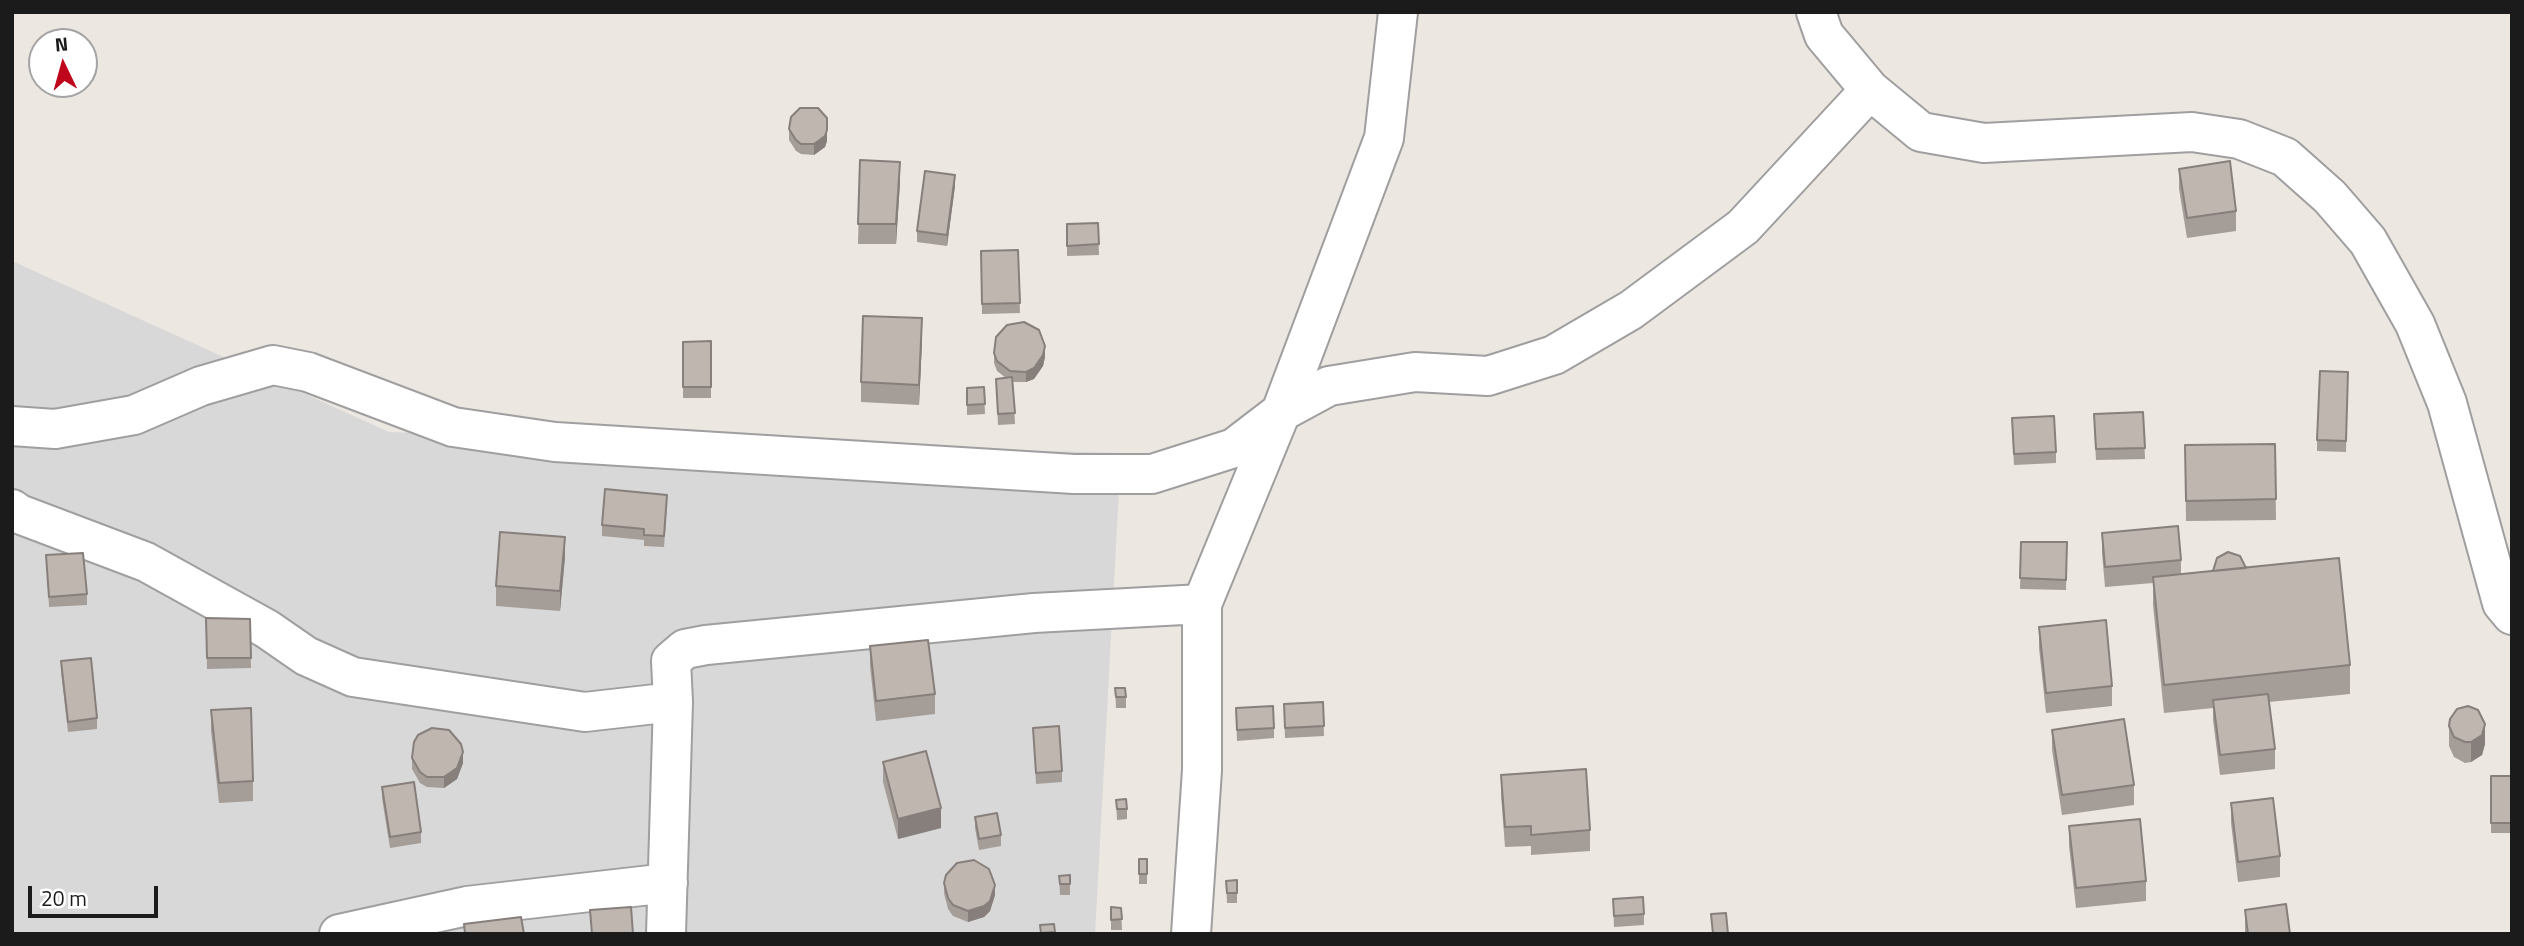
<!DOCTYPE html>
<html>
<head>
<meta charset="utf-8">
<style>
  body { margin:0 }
  #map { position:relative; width:2524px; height:946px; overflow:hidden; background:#ece7e0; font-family:"Titillium Web",sans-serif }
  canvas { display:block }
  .frame { position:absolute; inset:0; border:14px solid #1b1b1b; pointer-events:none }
  .north { position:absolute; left:28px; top:28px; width:70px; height:70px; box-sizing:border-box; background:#fff; border:2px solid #a4a4a4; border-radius:50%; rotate:355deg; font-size:19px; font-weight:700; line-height:28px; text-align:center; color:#1b1b1b }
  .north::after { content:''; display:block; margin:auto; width:24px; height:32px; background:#bf061d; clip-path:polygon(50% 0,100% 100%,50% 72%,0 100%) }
  .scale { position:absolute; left:28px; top:886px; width:130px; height:32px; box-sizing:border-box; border:4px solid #1b1b1b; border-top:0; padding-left:9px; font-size:21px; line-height:24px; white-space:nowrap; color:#1b1b1b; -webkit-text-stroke:5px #fff; paint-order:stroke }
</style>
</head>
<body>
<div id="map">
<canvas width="2524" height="946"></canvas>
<div class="frame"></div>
<div class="north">N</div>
<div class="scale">20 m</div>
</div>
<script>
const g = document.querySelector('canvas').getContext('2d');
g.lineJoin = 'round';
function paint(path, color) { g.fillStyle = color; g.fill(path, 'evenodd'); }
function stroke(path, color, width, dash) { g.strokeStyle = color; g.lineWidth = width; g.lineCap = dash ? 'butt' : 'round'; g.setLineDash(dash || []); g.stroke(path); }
const residential = new Path2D(`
  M 12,261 L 389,432 L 1121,453 L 1095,934 L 12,934 Z`);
const minor = new Path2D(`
  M 1816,12 L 1824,35 L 1870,90 L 1921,132 L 1984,143 L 2192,132 L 2239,139 L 2285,157 L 2330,197 L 2368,241 L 2415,324 L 2447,403 L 2502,603 L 2512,615
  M 12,426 L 55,429 L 134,415 L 201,386 L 273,365 L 308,372 L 453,427 L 555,442 L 1074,474 L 1152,474 L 1234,448 L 1281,412 L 1329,386 L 1415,372 L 1488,376 L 1554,355 L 1631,310 L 1743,227 L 1870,90
  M 12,509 L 19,514 L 146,562 L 267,629 L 306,656 L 353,677 L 585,712 L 673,702 L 671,661 L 685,649 L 706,645 L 1034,613 L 1202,604
  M 339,934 L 467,906 L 668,883
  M 666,934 L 673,702
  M 1191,934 L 1202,770 L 1202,604 L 1281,412 L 1384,138 L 1398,12`);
const wall = new Path2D(`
  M 789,129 L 827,141 L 825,147 L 814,155 L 801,154 L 796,151 L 789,140 Z
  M 860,160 L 900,182 L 896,244 L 858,244 Z
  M 2179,169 L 2236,211 L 2236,231 L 2187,238 L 2179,189 Z
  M 955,186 L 947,246 L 917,242 L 917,231 Z
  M 1098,223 L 1099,255 L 1067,256 L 1067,224 Z
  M 1018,250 L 1020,313 L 982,314 L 981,251 Z
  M 922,339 L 919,405 L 861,402 L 861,382 Z
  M 711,341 L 711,398 L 683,398 L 683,342 Z
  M 994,353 L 1045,357 L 1043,366 L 1034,379 L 1026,382 L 1013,382 L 1015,424 L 998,425 L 996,379 L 1006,378 L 997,371 L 994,363 Z
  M 2348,372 L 2346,452 L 2317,451 L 2317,440 Z
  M 984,387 L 985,414 L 967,415 L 967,388 Z
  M 2143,412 L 2145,459 L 2096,460 L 2094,425 Z
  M 2012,428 L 2056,452 L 2056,463 L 2014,465 Z
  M 2275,444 L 2276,520 L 2186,521 L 2185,445 Z
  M 667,505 L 664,547 L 644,546 L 644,540 L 602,536 L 602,525 Z
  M 2102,533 L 2181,560 L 2181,574 L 2246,568 L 2350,665 L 2350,694 L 2269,702 L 2275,749 L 2275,769 L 2220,775 L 2213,720 L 2213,708 L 2164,713 L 2153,605 L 2153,583 L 2105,587 L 2102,553 Z
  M 2021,542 L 2067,542 L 2066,590 L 2020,589 Z
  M 46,555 L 87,594 L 87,605 L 49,607 Z
  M 565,557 L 560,611 L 496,606 L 496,586 Z
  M 206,618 L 250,619 L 251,668 L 207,669 Z
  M 2039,627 L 2112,686 L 2112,706 L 2046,713 L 2039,648 Z
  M 870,646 L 935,694 L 935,714 L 876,721 L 870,666 Z
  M 61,661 L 97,718 L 97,729 L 68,732 L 61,672 Z
  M 1115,688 L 1126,697 L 1126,708 L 1116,708 Z
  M 1323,702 L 1324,736 L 1285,738 L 1284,704 Z
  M 1236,708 L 1274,728 L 1274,738 L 1237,741 Z
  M 211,710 L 253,781 L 253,801 L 219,803 L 211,731 Z
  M 2449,726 L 2485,744 L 2482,755 L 2471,762 L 2465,763 L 2454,757 L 2449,746 Z
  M 1033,728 L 1062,771 L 1062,782 L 1036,784 Z
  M 2052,730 L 2134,785 L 2134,805 L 2062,815 L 2052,750 Z
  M 412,758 L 463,763 L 457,779 L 444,788 L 427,787 L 420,783 L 412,769 Z
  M 883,762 L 941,828 L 898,839 L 883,782 Z
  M 1501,775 L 1590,830 L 1590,851 L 1531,855 L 1531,846 L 1505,847 L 1501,795 Z
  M 2491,776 L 2512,776 L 2512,833 L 2491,833 Z
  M 382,787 L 421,832 L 421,843 L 390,848 L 382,798 Z
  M 1116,800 L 1127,809 L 1127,819 L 1117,820 Z
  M 2231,803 L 2280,856 L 2280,877 L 2238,882 L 2231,823 Z
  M 975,817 L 1001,835 L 1001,846 L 979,850 L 975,828 Z
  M 2069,826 L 2146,881 L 2146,901 L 2076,908 L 2069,846 Z
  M 1139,859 L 1147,859 L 1147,884 L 1139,884 Z
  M 1059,876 L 1070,884 L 1070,895 L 1060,895 Z
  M 1237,880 L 1237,903 L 1227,903 L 1226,881 Z
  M 944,883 L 995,895 L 990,911 L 984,917 L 968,922 L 953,916 L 948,909 L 944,893 Z
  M 1613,899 L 1644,914 L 1644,925 L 1614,927 Z
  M 1111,907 L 1121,908 L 1122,930 L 1111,930 Z
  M 2245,910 L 2290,934 L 2245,934 Z`);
const shadedWall = new Path2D(`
  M 827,130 L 827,141 L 825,147 L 814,155 L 814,144 Z
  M 900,162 L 900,182 L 896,244 L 896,224 Z
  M 955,175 L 955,186 L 947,246 L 947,235 Z
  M 922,318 L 922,339 L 919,405 L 919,385 Z
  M 1045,346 L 1045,357 L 1043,366 L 1034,379 L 1026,382 L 1026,372 Z
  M 565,537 L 565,557 L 560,611 L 560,591 Z
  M 2485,724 L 2485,744 L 2482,755 L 2471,762 L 2471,742 Z
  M 463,752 L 463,763 L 457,779 L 444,788 L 444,777 Z
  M 941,808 L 941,828 L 898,839 L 898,819 Z
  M 995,885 L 995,895 L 990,911 L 984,917 L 968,922 L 968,911 Z`);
const building = new Path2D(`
  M 800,108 L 818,108 L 827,118 L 827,130 L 825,136 L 814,144 L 801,144 L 796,140 L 789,129 L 791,117 Z
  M 860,160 L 900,162 L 896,224 L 858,224 Z
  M 2230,161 L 2236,211 L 2187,218 L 2179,169 Z
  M 925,171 L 955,175 L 947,235 L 917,231 Z
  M 1098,223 L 1099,244 L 1067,246 L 1067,224 Z
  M 1018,250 L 1020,303 L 982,304 L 981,251 Z
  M 863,316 L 922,318 L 919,385 L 861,382 Z
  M 1024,322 L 1039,330 L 1045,346 L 1043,355 L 1034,368 L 1026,372 L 1010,371 L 997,361 L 994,353 L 996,337 L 1007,325 Z
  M 711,341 L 711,387 L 683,387 L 683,342 Z
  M 2320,371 L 2348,372 L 2346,441 L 2317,440 Z
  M 1012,377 L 1015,413 L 998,414 L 996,379 Z
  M 984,387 L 985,404 L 967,405 L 967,388 Z
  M 2143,412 L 2145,448 L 2096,449 L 2094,414 Z
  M 2054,416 L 2056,452 L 2014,454 L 2012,418 Z
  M 2275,444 L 2276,499 L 2186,501 L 2185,445 Z
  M 605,489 L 667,495 L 664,536 L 644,535 L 644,529 L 602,525 Z
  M 2178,526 L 2181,560 L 2105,567 L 2102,533 Z
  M 500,532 L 565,537 L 560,591 L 496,586 Z
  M 2021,542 L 2067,542 L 2066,580 L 2020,578 Z
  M 2228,552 L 2240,556 L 2246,568 L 2213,571 L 2217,558 Z
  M 83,553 L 87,594 L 49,597 L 46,555 Z
  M 2339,558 L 2350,665 L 2164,685 L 2153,577 Z
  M 206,618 L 250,619 L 251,658 L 207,658 Z
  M 2106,620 L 2112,686 L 2046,693 L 2039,627 Z
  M 928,640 L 935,694 L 876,701 L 870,646 Z
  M 91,658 L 97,718 L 68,722 L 61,661 Z
  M 1115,688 L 1125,688 L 1126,697 L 1116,697 Z
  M 2268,694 L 2275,749 L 2220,755 L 2213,700 Z
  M 1323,702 L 1324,726 L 1285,728 L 1284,704 Z
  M 1273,706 L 1274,728 L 1237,730 L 1236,708 Z
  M 2468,706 L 2478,710 L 2485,724 L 2482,735 L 2471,742 L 2465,742 L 2454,737 L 2449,726 L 2450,719 L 2457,709 Z
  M 251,708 L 253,781 L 219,783 L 211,710 Z
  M 2124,719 L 2134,785 L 2062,795 L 2052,730 Z
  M 1059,726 L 1062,771 L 1036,773 L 1033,728 Z
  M 432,728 L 449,730 L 461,744 L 463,752 L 457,768 L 444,777 L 427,777 L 420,772 L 412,758 L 414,742 L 418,735 Z
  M 926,751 L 941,808 L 898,819 L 883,762 Z
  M 1586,769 L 1590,830 L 1531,835 L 1531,826 L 1505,827 L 1501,775 Z
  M 2491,776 L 2512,776 L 2512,823 L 2491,823 Z
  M 414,782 L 421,832 L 390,837 L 382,787 Z
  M 2273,798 L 2280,856 L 2238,862 L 2231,803 Z
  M 1126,799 L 1127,809 L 1117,809 L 1116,800 Z
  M 997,813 L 1001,835 L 979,839 L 975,817 Z
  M 2140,819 L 2146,881 L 2076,888 L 2069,826 Z
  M 1139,859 L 1147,859 L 1147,874 L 1139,874 Z
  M 974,860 L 989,869 L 995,885 L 990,901 L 984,906 L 968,911 L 953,905 L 948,898 L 944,883 L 946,875 L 957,863 Z
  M 1070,875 L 1070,884 L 1060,884 L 1059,876 Z
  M 1237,880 L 1237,893 L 1227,893 L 1226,881 Z
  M 1643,897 L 1644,914 L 1614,916 L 1613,899 Z
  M 2286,904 L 2290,934 L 2248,934 L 2245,910 Z
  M 631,907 L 633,934 L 592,934 L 590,910 Z
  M 1111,907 L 1121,908 L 1122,919 L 1111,920 Z
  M 1726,913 L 1728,934 L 1713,934 L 1711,914 Z
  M 521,917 L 524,934 L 465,934 L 464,924 Z
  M 1054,924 L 1055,932 L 1041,933 L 1040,925 Z`);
paint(residential, '#d9d8d8');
stroke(minor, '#9f9f9f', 42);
stroke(minor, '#fff', 38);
paint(wall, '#a59d97');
paint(shadedWall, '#867f7b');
paint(building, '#c0b6b0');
stroke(building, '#867f7b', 2);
</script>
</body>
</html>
